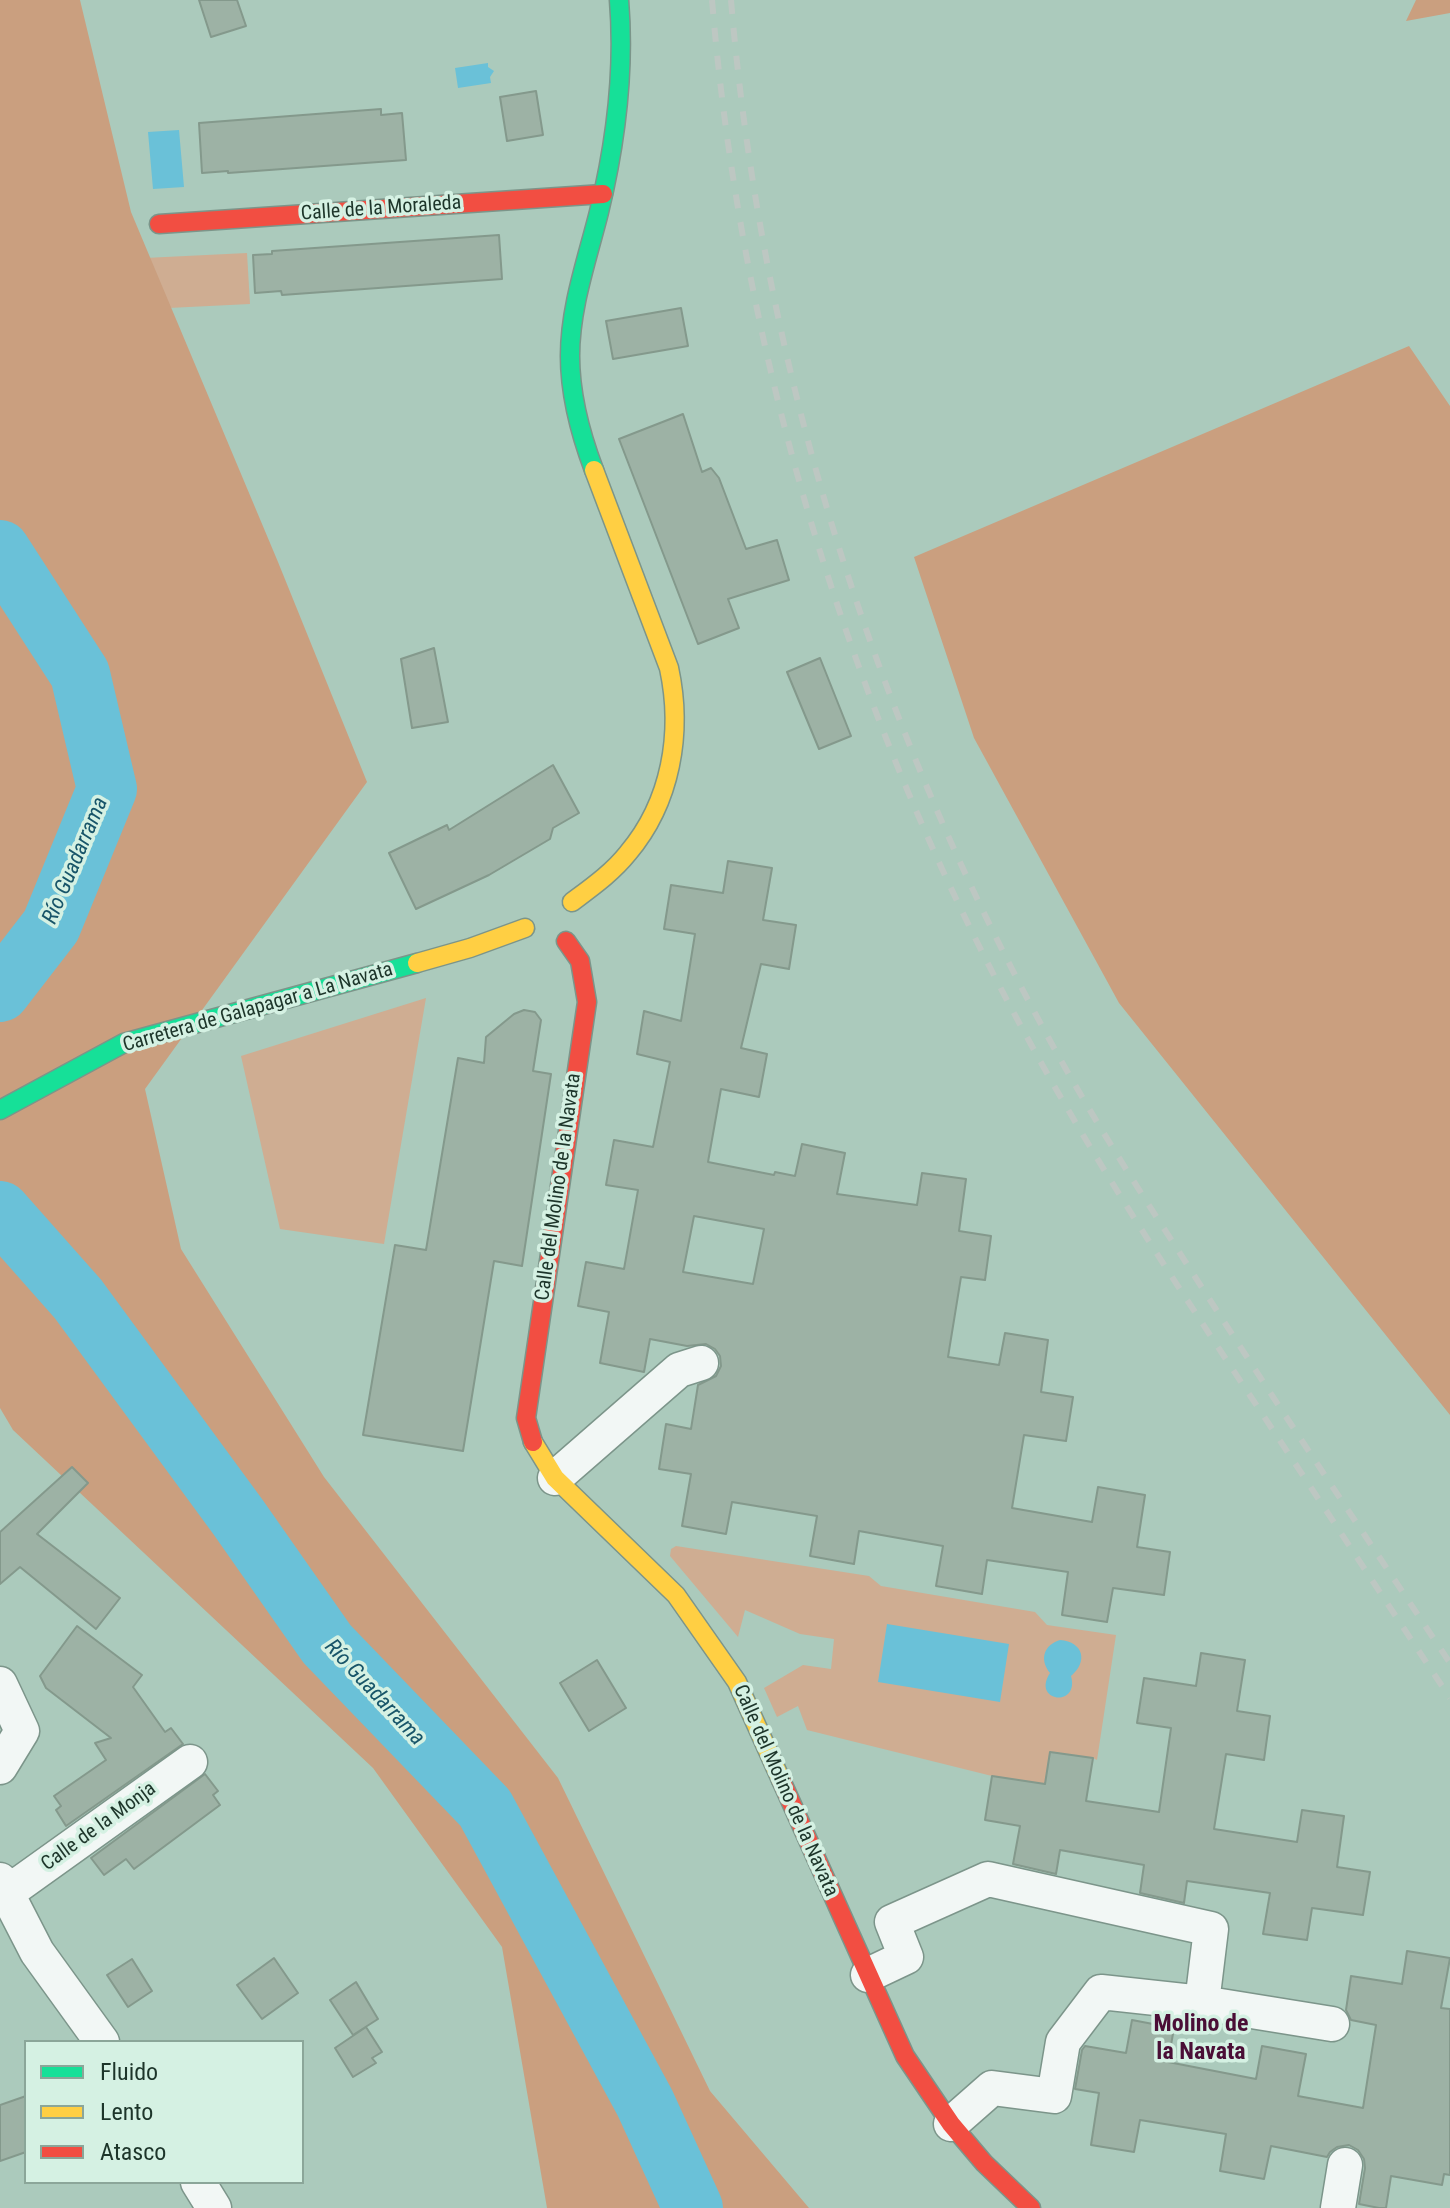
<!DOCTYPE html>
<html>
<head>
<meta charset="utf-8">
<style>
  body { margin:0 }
  #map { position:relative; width:1450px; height:2208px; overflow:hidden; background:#abcabc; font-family:"Roboto Condensed",sans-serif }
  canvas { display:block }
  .legend { position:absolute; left:24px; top:2040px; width:280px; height:144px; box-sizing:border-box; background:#d5f1e3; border:2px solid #8ba699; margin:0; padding:10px 14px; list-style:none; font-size:24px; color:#1d352a }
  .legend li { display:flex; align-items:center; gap:16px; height:40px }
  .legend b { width:40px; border:2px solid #8ba699 }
</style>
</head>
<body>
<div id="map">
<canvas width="1450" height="2208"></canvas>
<ul class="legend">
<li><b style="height:10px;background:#16e098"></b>Fluido</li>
<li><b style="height:10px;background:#ffcf43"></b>Lento</li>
<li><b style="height:10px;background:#f24e42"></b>Atasco</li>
</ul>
</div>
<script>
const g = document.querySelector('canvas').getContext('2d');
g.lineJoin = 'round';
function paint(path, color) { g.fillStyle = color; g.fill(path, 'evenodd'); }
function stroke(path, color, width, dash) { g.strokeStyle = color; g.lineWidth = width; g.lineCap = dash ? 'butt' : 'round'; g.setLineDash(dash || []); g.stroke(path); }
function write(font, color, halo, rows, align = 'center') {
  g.font = font + ' "Roboto Condensed",sans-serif'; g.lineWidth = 7; g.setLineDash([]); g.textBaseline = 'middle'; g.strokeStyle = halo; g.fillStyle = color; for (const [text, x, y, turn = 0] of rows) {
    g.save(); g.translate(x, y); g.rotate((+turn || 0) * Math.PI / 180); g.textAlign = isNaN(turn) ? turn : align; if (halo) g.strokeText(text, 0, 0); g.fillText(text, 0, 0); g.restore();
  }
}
const green = new Path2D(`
  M 247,253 L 250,304 L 148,309 L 145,258 Z
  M 426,998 L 384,1244 L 280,1229 L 241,1056 Z
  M 676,1546 L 869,1576 L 881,1586 L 1035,1612 L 1047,1625 L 1116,1635 L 1097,1760 L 1093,1758 L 1045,1785 L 992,1776 L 807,1730 L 798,1706 L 777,1717 L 764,1688 L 803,1665 L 831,1669 L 834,1639 L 800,1634 L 745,1610 L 738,1637 L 670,1556 L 671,1549 Z`);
const forest = new Path2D(`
  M 0,0 L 80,0 L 131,212 L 278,562 L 367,782 L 145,1089 L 181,1249 L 324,1477 L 558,1778 L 710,2091 L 809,2208 L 547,2208 L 502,1947 L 373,1768 L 13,1430 L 0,1408 Z
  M 1416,0 L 1450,0 L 1450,13 L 1406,21 Z
  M 1409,346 L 1450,406 L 1450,1415 L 1119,1003 L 974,738 L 914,557 Z`);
const water = new Path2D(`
  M 488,63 L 488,67 L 494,71 L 490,77 L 491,83 L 458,88 L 455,68 Z
  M 179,130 L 184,187 L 153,189 L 148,132 Z
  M 887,1624 L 1009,1644 L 1000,1702 L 878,1682 Z
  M 1060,1640 C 1084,1642 1088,1662 1071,1676 C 1080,1708 1031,1702 1050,1673 C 1039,1659 1044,1645 1060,1640 Z`);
const river = new Path2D(`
  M 0,550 L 80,674 L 107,789 L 51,926 L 0,992
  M 0,1211 L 78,1299 L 238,1517 L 327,1644 L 485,1808 L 645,2103 L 693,2208`);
const building = new Path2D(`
  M 199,0 L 237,0 L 246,26 L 211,37 Z
  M 536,91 L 543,135 L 507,141 L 500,97 Z
  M 381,109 L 381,115 L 402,113 L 406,160 L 228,173 L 228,171 L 202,173 L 199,123 Z
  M 499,235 L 502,279 L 282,295 L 281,291 L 255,293 L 253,255 L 272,254 L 272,251 Z
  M 681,308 L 688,346 L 613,359 L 606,321 Z
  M 683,414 L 702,472 L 711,468 L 719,478 L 746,549 L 777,540 L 789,580 L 728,599 L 739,628 L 698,644 L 619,439 Z
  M 434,648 L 448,722 L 412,728 L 401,659 Z
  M 820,658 L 851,736 L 819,749 L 787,672 Z
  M 553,765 L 579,813 L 553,828 L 550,839 L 489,875 L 416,909 L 389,853 L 447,825 L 449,830 Z
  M 728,861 L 772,868 L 763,920 L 796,925 L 789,969 L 761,964 L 741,1048 L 767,1054 L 759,1097 L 721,1089 L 708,1162 L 774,1175 L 775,1172 L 795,1176 L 802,1144 L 845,1153 L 837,1194 L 917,1205 L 922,1173 L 966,1179 L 959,1231 L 991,1236 L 985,1280 L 961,1277 L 948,1357 L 999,1365 L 1005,1333 L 1048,1340 L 1041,1392 L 1073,1397 L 1066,1441 L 1024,1435 L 1012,1508 L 1092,1522 L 1098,1487 L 1145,1495 L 1137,1547 L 1170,1552 L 1164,1595 L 1113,1588 L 1107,1622 L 1062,1615 L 1068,1572 L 987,1560 L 982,1594 L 936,1586 L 943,1546 L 859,1531 L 854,1564 L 810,1556 L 817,1516 L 732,1502 L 726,1534 L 682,1526 L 691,1474 L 659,1469 L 666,1424 L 691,1429 L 698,1385 L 716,1376 L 721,1366 L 720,1356 L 715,1349 L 706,1344 L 687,1346 L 650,1339 L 644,1372 L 600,1363 L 609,1312 L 578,1306 L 586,1262 L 624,1269 L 638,1190 L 606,1185 L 614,1140 L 653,1147 L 670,1062 L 637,1054 L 644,1011 L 681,1021 L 695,934 L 664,929 L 671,885 L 723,893 ZM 694,1216 L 764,1229 L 753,1284 L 683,1272 Z
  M 524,1010 L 535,1012 L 541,1020 L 533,1071 L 551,1074 L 522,1266 L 494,1261 L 463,1451 L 363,1435 L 395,1245 L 426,1250 L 458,1058 L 484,1063 L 486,1037 L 514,1014 Z
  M 72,1467 L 88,1483 L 37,1534 L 120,1598 L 96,1629 L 20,1567 L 0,1584 L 0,1532 Z
  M 77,1626 L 142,1675 L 133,1687 L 165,1732 L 171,1728 L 183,1744 L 66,1826 L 56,1810 L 61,1806 L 54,1796 L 106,1760 L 95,1743 L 111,1738 L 46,1688 L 40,1676 Z
  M 1201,1653 L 1245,1660 L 1237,1711 L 1270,1716 L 1264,1760 L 1226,1754 L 1214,1829 L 1297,1842 L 1302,1810 L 1344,1816 L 1337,1867 L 1370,1872 L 1363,1915 L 1312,1908 L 1307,1940 L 1263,1934 L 1270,1893 L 1187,1881 L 1184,1903 L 1140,1893 L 1144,1865 L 1060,1850 L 1056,1874 L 1013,1864 L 1020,1826 L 985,1820 L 992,1776 L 1045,1784 L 1050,1752 L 1093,1758 L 1086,1801 L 1159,1812 L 1171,1728 L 1137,1723 L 1144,1678 L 1196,1686 Z
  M 597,1660 L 626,1708 L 589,1731 L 560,1683 Z
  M 205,1774 L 218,1791 L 213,1795 L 220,1805 L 134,1869 L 126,1859 L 104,1875 L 91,1858 Z
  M 1407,1951 L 1450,1958 L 1441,2008 L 1450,2009 L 1450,2175 L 1444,2174 L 1442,2185 L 1391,2176 L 1386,2208 L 1379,2208 L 1359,2204 L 1365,2168 L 1364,2159 L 1358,2150 L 1349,2145 L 1337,2147 L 1330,2152 L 1327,2157 L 1271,2146 L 1264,2179 L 1220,2171 L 1226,2134 L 1140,2120 L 1134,2152 L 1091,2145 L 1099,2093 L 1075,2089 L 1082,2050 L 1085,2046 L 1126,2053 L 1132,2020 L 1174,2028 L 1168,2062 L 1256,2079 L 1262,2046 L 1306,2054 L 1298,2096 L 1363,2108 L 1376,2025 L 1351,2020 L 1346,2010 L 1351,1976 L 1402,1984 Z
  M 274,1958 L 298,1993 L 262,2019 L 237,1985 Z
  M 132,1959 L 152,1991 L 128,2007 L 107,1975 Z
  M 356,1982 L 378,2019 L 353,2035 L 330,2000 Z
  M 366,2027 L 382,2052 L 372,2058 L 376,2063 L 353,2077 L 335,2048 Z
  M 26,2096 L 26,2152 L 0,2161 L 0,2105 Z`);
const street = new Path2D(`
  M 555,1478 L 679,1370 L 701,1363
  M 0,1684 L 22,1731 L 0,1767
  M 0,1880 L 37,1952 L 102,2042
  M 7,1893 L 190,1762
  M 868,1975 L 906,1957 L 892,1922 L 988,1879 L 1211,1929 L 1202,2003
  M 951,2124 L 992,2088 L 1054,2096 L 1063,2042 L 1101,1992 L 1202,2003 L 1332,2024
  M 198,2182 L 214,2208
  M 1338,2208 L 1345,2165`);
const fast = new Path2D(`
  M 594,470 C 580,433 570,395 570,356 C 570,307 587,260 599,212 C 616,142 625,73 619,0
  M 0,1110 L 124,1043 L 417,963`);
const slow = new Path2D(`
  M 572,902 C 592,887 612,873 628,853 C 671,802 683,733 669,668 L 594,470
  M 417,963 L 470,948 L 525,928
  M 533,1442 L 555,1478 L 676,1595 L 737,1682 L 781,1780`);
const jam = new Path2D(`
  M 159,224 L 603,194
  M 533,1442 L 526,1418 L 587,1002 L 580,961 L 566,941
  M 781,1780 L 905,2056 L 951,2124 L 984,2163 L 1031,2208`);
const rail = new Path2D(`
  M 712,0 C 742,363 852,720 1028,1039 C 1094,1160 1171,1276 1247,1391 C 1315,1493 1382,1596 1450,1698
  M 731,0 C 761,360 870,709 1042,1026 C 1083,1102 1129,1175 1176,1247 C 1265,1387 1358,1525 1450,1663`);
const streetNames = [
  ["Calle de la Moraleda",381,209,-4],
  ["Carretera de Galapagar a La Navata",258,1008,-16],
  ["Calle del Molino de la Navata",559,1187,-82],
  ["Calle del Molino de la Navata",785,1791,66],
  ["Calle de la Monja",99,1827,-36]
];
const waterNames = [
  ["Río Guadarrama",76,861,-67],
  ["Río Guadarrama",374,1693,47]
];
const quarterNames = [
  ["Molino de",1201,2025],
  ["la Navata",1201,2053]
];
paint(green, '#cfad92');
paint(forest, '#ca9f7f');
paint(water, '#6ac1d8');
stroke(river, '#6ac1d8', 60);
paint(building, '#9db2a5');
stroke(building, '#84998c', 2);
stroke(street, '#7c958a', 37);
stroke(fast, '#7c958a', 21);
stroke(slow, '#7c958a', 21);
stroke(jam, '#7c958a', 21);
stroke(street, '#f2f7f5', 34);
stroke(fast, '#16e098', 18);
stroke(slow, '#ffcf43', 18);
stroke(jam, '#f24e42', 18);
stroke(rail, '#bdc7c2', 6, [14, 14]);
write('20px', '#1d352a', '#d5f1e3', streetNames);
write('italic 22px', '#185569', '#d5f1e3', waterNames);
write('bold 24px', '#4a0e36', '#d5f1e3', quarterNames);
</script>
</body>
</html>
